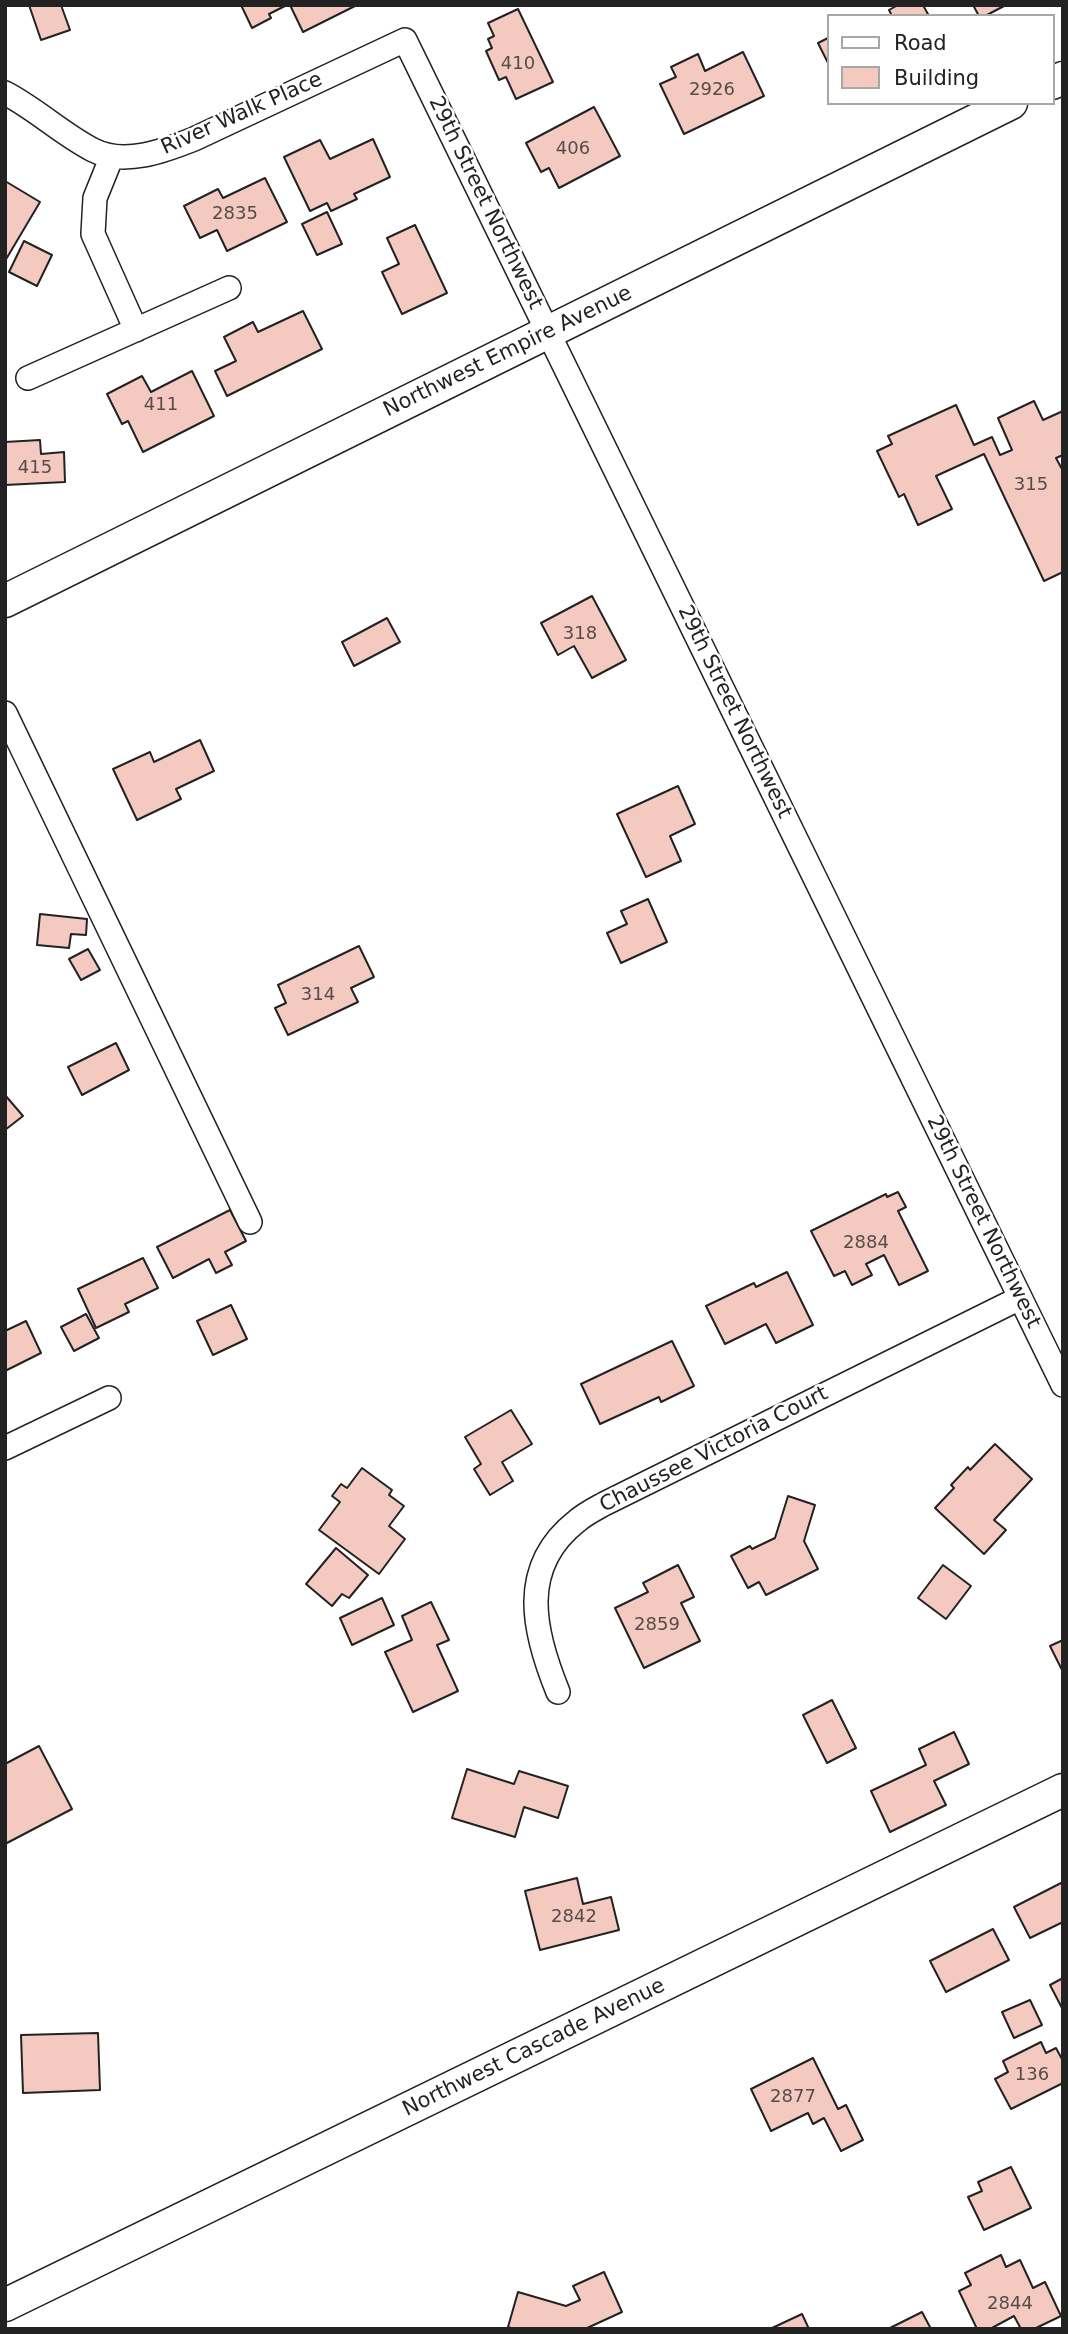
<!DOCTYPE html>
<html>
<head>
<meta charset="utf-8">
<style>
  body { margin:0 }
  #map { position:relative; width:1068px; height:2334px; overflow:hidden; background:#fff; font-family:"DejaVu Sans",sans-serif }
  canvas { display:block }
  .frame { position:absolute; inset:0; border:7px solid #222; pointer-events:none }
  .legend { position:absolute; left:827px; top:14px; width:228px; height:91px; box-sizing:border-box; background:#fff; border:2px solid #a7a7a7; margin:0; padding:9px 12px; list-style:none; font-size:21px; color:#222 }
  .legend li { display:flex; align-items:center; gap:14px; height:35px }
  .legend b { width:35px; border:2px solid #a7a7a7 }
</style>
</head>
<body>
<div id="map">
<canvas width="1068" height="2334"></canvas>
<div class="frame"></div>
<ul class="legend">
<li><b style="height:9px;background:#fff"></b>Road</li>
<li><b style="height:19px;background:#f3c9c0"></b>Building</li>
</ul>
</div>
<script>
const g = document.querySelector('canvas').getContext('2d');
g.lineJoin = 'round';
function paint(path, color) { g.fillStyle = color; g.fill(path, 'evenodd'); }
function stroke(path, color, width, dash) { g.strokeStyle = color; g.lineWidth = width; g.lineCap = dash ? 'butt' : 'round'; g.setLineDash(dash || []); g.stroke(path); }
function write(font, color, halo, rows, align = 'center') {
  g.font = font + ' "DejaVu Sans",sans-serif'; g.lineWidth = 5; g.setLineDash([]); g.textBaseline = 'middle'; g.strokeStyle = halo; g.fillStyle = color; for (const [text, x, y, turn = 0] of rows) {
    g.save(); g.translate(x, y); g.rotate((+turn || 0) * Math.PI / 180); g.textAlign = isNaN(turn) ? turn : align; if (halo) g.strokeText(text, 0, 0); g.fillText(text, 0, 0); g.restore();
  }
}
const building = new Path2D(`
  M 29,5 L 61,5 L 70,30 L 41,40 Z
  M 241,5 L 287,5 L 269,14 L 271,18 L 252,28 Z
  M 290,5 L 354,5 L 355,6 L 303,32 Z
  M 898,5 L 923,5 L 929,16 L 892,16 L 889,10 Z
  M 973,5 L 1006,5 L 985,16 L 979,16 Z
  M 518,9 L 553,82 L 516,99 L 506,77 L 499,80 L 486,51 L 492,48 L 488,39 L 494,36 L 488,23 Z
  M 828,38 L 828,63 L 818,43 Z
  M 743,52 L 764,96 L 684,134 L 660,84 L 676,77 L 671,67 L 698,54 L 705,71 Z
  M 594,107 L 620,156 L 559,188 L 549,168 L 541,172 L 526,143 Z
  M 373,139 L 390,177 L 354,194 L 357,199 L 331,211 L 327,203 L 310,211 L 284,157 L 320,140 L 330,159 Z
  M 265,178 L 287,222 L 227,251 L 217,230 L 200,238 L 184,206 L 218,189 L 223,198 Z
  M 5,181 L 40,202 L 5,261 Z
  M 327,212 L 342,244 L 317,255 L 302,224 Z
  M 415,225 L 447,293 L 402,314 L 382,272 L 399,264 L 387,238 Z
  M 24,241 L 52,255 L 37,286 L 9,272 Z
  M 303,311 L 322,349 L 227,396 L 215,371 L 236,361 L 224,337 L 253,322 L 258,332 Z
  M 192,371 L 214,416 L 143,452 L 128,421 L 122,424 L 107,394 L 142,376 L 151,392 Z
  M 1034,401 L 1043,420 L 1063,411 L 1063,455 L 1056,458 L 1063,471 L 1063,572 L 1044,581 L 984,454 L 936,476 L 952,509 L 918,525 L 904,494 L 899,497 L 877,451 L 892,444 L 888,436 L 956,405 L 974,445 L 992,437 L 1000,455 L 1012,450 L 998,418 Z
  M 40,440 L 41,454 L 64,452 L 65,482 L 5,485 L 5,442 Z
  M 592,596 L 626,660 L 592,678 L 574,646 L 558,655 L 541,623 Z
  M 387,618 L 400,642 L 354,666 L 342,642 Z
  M 200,740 L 214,771 L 176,789 L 181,799 L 137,820 L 113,769 L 150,752 L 154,762 Z
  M 678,786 L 695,824 L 670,836 L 681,861 L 646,877 L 617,814 Z
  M 648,899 L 667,942 L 621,963 L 607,933 L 627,924 L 621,911 Z
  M 40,914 L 87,919 L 86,935 L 71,934 L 69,948 L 37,945 Z
  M 359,946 L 374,977 L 351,988 L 358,1002 L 288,1035 L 275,1008 L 286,1003 L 278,985 Z
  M 88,949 L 100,970 L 81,980 L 69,959 Z
  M 116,1043 L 129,1070 L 82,1095 L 68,1067 Z
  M 5,1095 L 23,1116 L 5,1130 Z
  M 898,1192 L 906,1207 L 898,1211 L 928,1271 L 899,1285 L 884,1255 L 866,1264 L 872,1275 L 852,1285 L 845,1271 L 834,1276 L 811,1231 L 886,1194 L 887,1197 Z
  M 230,1210 L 246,1241 L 225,1252 L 232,1265 L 216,1273 L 209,1259 L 173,1278 L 157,1247 Z
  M 143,1258 L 158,1288 L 125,1304 L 129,1312 L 96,1328 L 78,1289 Z
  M 787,1272 L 813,1325 L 776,1343 L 766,1324 L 725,1344 L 706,1306 L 754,1283 L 756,1287 Z
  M 231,1305 L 247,1339 L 213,1355 L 197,1321 Z
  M 86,1314 L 99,1338 L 74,1351 L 61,1327 Z
  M 26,1321 L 41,1353 L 5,1371 L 5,1331 Z
  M 672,1341 L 694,1386 L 661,1402 L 659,1397 L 600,1424 L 581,1384 Z
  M 511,1410 L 532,1444 L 502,1462 L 513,1481 L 490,1495 L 474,1469 L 481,1464 L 465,1437 Z
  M 995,1444 L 1032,1479 L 994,1520 L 1006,1530 L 984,1554 L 935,1508 L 954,1488 L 951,1485 L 968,1467 L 970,1470 Z
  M 362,1468 L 392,1490 L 389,1495 L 404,1506 L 389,1526 L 405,1539 L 379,1574 L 319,1530 L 340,1502 L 332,1496 L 341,1484 L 347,1488 Z
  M 788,1496 L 815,1505 L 804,1541 L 818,1569 L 766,1595 L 759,1582 L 748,1588 L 731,1556 L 750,1546 L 752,1549 L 775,1538 Z
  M 336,1548 L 368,1575 L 349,1598 L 342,1594 L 332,1606 L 306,1584 Z
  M 678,1565 L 694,1597 L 681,1603 L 700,1641 L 644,1668 L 615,1608 L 648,1592 L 643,1583 Z
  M 943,1565 L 971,1586 L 946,1619 L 918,1598 Z
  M 382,1598 L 394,1625 L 352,1645 L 340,1618 Z
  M 431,1602 L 449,1640 L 437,1645 L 458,1691 L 413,1712 L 385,1652 L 412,1640 L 402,1616 Z
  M 1063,1640 L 1063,1672 L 1050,1646 Z
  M 832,1700 L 856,1748 L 827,1763 L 803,1715 Z
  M 954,1732 L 969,1764 L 934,1781 L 946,1805 L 890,1832 L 871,1791 L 926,1765 L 919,1749 Z
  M 39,1746 L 72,1809 L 5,1844 L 5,1764 Z
  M 467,1769 L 514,1784 L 519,1771 L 568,1786 L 558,1818 L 524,1807 L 515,1837 L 452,1818 Z
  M 577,1878 L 583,1904 L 611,1897 L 619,1930 L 540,1950 L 525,1891 Z
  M 1063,1882 L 1063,1922 L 1030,1938 L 1014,1907 Z
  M 993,1929 L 1009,1960 L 946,1992 L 930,1961 Z
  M 1063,1978 L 1063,2008 L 1062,2008 L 1050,1985 Z
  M 1030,2000 L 1042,2025 L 1014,2038 L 1002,2012 Z
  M 98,2033 L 100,2090 L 23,2093 L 21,2035 Z
  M 1041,2042 L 1046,2053 L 1056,2048 L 1063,2061 L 1063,2083 L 1011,2109 L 995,2079 L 1008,2072 L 1003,2061 Z
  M 813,2058 L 838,2109 L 846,2105 L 863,2140 L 841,2151 L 824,2118 L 813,2124 L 808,2113 L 771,2131 L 751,2089 Z
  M 1011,2167 L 1031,2208 L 984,2230 L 968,2197 L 982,2191 L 978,2182 Z
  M 1001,2255 L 1006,2267 L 1020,2260 L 1033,2288 L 1045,2282 L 1061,2316 L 1034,2329 L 1021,2329 L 1014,2316 L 990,2329 L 977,2329 L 959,2291 L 971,2285 L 965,2273 Z
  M 604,2272 L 622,2312 L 585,2329 L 514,2329 L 508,2327 L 518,2292 L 566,2306 L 580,2300 L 573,2286 Z
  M 922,2312 L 931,2329 L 888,2329 Z
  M 802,2314 L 809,2329 L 770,2329 Z`);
const street = new Path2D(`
  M 5,93 C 36,109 62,134 93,150 C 124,166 164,151 194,139 L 405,40 L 1063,1385
  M 112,156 L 95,198 L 93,234 L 136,330
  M 28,378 L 229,288
  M 5,713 L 250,1222
  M 5,1448 L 109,1398
  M 558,1692 C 533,1631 518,1567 577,1521 C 585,1514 595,1509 604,1504 L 1020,1298`);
const secondary = new Path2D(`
  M 1052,83 L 1063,78
  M 5,601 L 1011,103
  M 5,2305 L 1063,1790`);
const numberNames = [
  ["410",518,64],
  ["2926",712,90],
  ["406",573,149],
  ["2835",235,214],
  ["411",161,405],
  ["415",35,468],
  ["315",1031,485],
  ["318",580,634],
  ["314",318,995],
  ["2884",866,1243],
  ["2859",657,1625],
  ["2842",574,1917],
  ["136",1032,2075],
  ["2877",793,2097],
  ["2844",1010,2304]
];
const streetNames = [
  ["River Walk Place",242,114,-24],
  ["29th Street Northwest",485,203,64],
  ["Northwest Empire Avenue",508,352,-26],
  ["29th Street Northwest",734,712,64],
  ["29th Street Northwest",983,1222,64],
  ["Chaussee Victoria Court",714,1450,-27],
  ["Northwest Cascade Avenue",534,2048,-26]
];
paint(building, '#f3c9c0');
stroke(building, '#222', 2);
stroke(street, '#222', 26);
stroke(secondary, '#222', 35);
stroke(street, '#fff', 23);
stroke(secondary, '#fff', 32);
write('18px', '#564c4a', null, numberNames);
write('21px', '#222', '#fff', streetNames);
</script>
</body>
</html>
